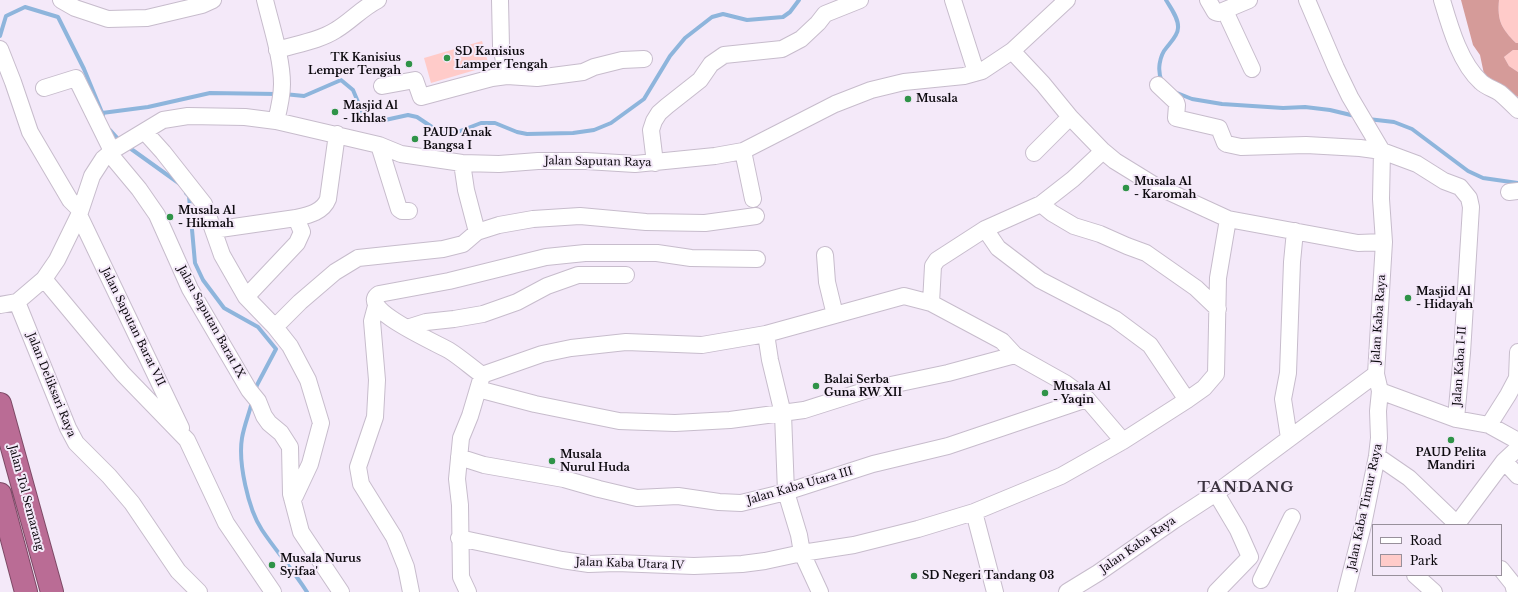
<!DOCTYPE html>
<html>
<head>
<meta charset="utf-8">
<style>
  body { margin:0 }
  #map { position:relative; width:1518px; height:592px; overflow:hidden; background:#f4e9f9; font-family:"Libre Baskerville",serif }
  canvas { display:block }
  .legend { position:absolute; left:1372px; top:524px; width:130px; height:52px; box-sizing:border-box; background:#f4e9f9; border:1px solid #98909b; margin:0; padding:5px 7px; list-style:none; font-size:12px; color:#0d0a0f }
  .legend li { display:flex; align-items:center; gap:8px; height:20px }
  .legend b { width:20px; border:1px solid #98909b }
</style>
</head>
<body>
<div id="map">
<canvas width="1518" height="592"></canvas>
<ul class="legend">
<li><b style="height:5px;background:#fff"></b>Road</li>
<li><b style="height:11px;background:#ffcbc9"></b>Park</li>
</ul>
</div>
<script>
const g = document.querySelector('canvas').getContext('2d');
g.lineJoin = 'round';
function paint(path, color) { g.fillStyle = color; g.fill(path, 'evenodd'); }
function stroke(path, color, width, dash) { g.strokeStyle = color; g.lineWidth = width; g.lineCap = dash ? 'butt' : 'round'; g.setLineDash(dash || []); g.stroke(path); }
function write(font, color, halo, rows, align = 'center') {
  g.font = font + ' "Libre Baskerville",serif'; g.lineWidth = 4; g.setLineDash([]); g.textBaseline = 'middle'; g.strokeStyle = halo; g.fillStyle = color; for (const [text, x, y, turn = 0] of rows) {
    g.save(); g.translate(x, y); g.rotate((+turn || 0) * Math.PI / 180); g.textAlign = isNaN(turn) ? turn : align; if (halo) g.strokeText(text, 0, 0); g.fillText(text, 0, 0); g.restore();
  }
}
const green = new Path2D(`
  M 1499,0 L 1518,0 L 1518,43 L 1516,43 C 1502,29 1497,21 1499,0 Z
  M 482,41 L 489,66 L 431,83 L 424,58 Z
  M 1513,50 L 1518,50 L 1518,72 L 1509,66 L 1504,57 Z`);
const forest = new Path2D(`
  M 1461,0 L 1499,0 C 1497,21 1502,29 1516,43 L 1518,43 L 1518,50 L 1513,50 L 1504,57 L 1509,66 L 1518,72 L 1518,97 L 1484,74 L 1480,55 L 1473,45 Z`);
const stream = new Path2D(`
  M 0,36 L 6,16 L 25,7 L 58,17 L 84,69 L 103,115
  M 1162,82 C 1157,71 1159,56 1167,47 C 1171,42 1178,35 1178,28 C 1179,19 1171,8 1166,0
  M 1177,93 L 1192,99 L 1222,104 L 1283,108 L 1305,107 L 1330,110 L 1355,116
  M 284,94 L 304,96 L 341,80 L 353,90 L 366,121 L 376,122 L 408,115 L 417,117 L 441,133 L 455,133 L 481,123 L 495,123 L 517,132 L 527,134 L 573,133 L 594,130 L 611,123 L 644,99 L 670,56 L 685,38 L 712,17 L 723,14 L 747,20 L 783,17 L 790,12 L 799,0
  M 102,113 L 148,107 L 210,93 L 277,94
  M 1368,119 L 1394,122 L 1412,129 L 1468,171 L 1483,178 L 1518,183
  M 110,130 L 120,141
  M 127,146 L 180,184
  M 186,193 L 189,196 L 195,263 L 203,280 L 224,308 L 258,327 L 276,349 L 257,385 L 255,392
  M 252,402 C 249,414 244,426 242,438 C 238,462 248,509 262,530 C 276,551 293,570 307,592`);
const minor = new Path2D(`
  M 61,0 L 75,8 L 108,19 L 147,18 L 202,5 L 213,0
  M 265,0 C 271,25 282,58 282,84 C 282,97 279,109 276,121
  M 500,0 L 501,46 L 507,76
  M 953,0 L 976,72
  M 1208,0 L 1215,12 L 1218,13 L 1249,0
  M 1442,0 C 1450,27 1460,63 1481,82 C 1486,87 1494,89 1500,93 C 1506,98 1512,104 1518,110
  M 1225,11 L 1252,69
  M 0,49 L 13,82 L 30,132 L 70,200 L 80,210
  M 277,50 C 296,44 319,41 336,30 C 351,21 362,8 378,0
  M 1012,51 L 1043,84 L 1070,117 L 1103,151 L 1115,161 L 1154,185 L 1228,219 L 1358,243 L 1384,242
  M 1158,85 L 1176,102 L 1177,105 L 1176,118 L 1219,128 L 1225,143 L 1227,144 L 1241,147 L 1306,145 L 1360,148 L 1382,151 L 1417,164 L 1444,181 L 1460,187 L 1469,198 L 1471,207 L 1462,353 L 1456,419
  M 382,86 L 415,80 L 421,97 L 492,78 L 507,76 L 537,78 L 583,72 L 594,67 L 622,60 L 644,59
  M 44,88 L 76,78 L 112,151
  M 145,132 L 163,152 L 204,204 L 222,255 L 246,297 L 275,327 L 290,346 L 308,380 L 321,423 L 310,464 L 295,496 L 292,498
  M 379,145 L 399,209 L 402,211 L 409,211
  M 743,151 L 753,199
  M 109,153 L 139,189 L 157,215 L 190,289 L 249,390 L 258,401 L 264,416 L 269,423 L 281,433 L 290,447 L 291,494 L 301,532 L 341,592
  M 1034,153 L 1070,117
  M 462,163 L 466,190 L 477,232
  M 655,163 L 651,130 L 654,121 L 659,113 L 667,106 L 700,80 L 711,64 L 724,55 L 782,49 L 801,39 L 818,23 L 825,14 L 860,0
  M 1509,192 L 1518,191
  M 1041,204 L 1052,213 L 1074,226 L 1100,234 L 1127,246 L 1146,253 L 1196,288 L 1218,309
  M 79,215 L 181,428
  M 296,218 C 309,215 323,212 328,199 L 337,134
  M 985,229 L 998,248 L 1040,280 L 1115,319 L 1150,345 L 1187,400
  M 213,230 L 296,218 L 302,232 L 297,243 L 246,297
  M 825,255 L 827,282 L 835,315
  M 44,279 L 123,374 L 187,440 L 226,523 L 273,592
  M 17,302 L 44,279 L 57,260 L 79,215 L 92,176 L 103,159 L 115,149 L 163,120 L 188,116 L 245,117 L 276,121 L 379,145 L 401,154 L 462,163 L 499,164 L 538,161 L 586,161 L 635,164 L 715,156 L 743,151 L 835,104 L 871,90 L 904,82 L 964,76 L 982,71 L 1012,51 L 1067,0
  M 17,302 L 68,428 L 76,443 L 109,476 L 132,503 L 178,571 L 199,592
  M 931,303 L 933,266 L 937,260 L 985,229 L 1041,204 L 1073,179 L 1103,151
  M 0,305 L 17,302
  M 376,306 L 372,321 L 377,380 L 375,417 L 358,467 L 361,484 L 394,537 L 406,567 L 411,592
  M 275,327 L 300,302 L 335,272 L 358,258 L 443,249 L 463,244 L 477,232 L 499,225 L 533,219 L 580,216 L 646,222 L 705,223 L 756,216
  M 407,328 L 426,322 L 454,319 L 483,314 L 517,302 L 547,286 L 578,275 L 626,275
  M 766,334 L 770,360 L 783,414 L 786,492 L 799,535 L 802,553 L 820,592
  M 482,375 L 542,354 L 571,348 L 626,342 L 702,345 L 766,334 L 904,296 L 931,303 L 1002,341 L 1015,355 L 1065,383 L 1087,399 L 1123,441
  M 482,375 C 471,367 461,358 450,351 C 441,345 355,308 379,294 L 449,281 L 546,257 L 585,253 L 657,253 L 691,258 L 757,259
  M 478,389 L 535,404 L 619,421 L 675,423 L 730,420 L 804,410 L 867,390 L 948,373 L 1015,355
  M 1380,391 L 1456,419 L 1489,425 L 1518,441
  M 1489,425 L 1508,395 L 1517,378 L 1518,352
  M 1289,438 L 1283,399 L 1288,373 L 1292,262 L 1295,231
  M 1377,456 L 1409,478 L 1458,525
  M 459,457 L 484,465 L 564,479 L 599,489 L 637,498 L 678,496 L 719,502 L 741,503 L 786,492 L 873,464 L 948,446 L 1087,399
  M 1504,461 L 1518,476
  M 974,512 L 995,592
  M 1457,524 L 1504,461 L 1518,448
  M 459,538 L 562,560 L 589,564 L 616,563 L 694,566 L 742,564 L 765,561 L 802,553 L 854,545 L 918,529 L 974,512 L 1061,476 L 1123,441 L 1187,400 L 1204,388 L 1216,374 L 1218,278 L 1228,219
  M 1501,569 L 1513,584 L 1515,592
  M 1415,575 L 1434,592
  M 1261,580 L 1292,517
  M 468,592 L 461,577 L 460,505 L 457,479 L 461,438 L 470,416 L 481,379
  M 1067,592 L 1098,573 L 1173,521 L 1216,493 L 1376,374 L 1384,242 L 1381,199 L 1382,151 L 1350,97 L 1336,68 L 1307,0
  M 1216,592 L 1250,557 L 1238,530 L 1216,493
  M 1346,592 L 1363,525 L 1377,456 L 1379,438 L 1378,411 L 1380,391 L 1376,374`);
const highway = new Path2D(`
  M 0,404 L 52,592
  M 0,494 L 26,592`);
const markers = [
  [447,58,4,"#2f9348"],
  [409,64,4,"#2f9348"],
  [908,99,4,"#2f9348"],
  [335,112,4,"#2f9348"],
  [415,139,4,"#2f9348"],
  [1126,188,4,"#2f9348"],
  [170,217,4,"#2f9348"],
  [1408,298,4,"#2f9348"],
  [816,386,4,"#2f9348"],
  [1045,393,4,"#2f9348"],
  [1451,440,4,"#2f9348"],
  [552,461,4,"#2f9348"],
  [272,565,4,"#2f9348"],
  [914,576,4,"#2f9348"]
];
const poiNames = [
  ["SD Kanisius",455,52],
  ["Lamper Tengah",455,65],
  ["TK Kanisius",401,58,"right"],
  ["Lemper Tengah",401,71,"right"],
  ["Musala",916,99],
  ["Masjid Al",343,106],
  ["- Ikhlas",343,119],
  ["PAUD Anak",423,133],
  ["Bangsa I",423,146],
  ["Musala Al",1134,182],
  ["- Karomah",1134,195],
  ["Musala Al",178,211],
  ["- Hikmah",178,224],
  ["Masjid Al",1416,292],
  ["- Hidayah",1416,305],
  ["Balai Serba",824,380],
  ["Guna RW XII",824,393],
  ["Musala Al",1053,387],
  ["- Yaqin",1053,400],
  ["PAUD Pelita",1451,453,"center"],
  ["Mandiri",1451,466,"center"],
  ["Musala",560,455],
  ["Nurul Huda",560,468],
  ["Musala Nurus",280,559],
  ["Syifaa'",280,572],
  ["SD Negeri Tandang 03",922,576]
];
const streetNames = [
  ["Jalan Saputan Raya",598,162,1],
  ["Jalan Kaba Raya",1379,319,-86],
  ["Jalan Saputan Barat IX",211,322,61],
  ["Jalan Saputan Barat VII",133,327,64],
  ["Jalan Kaba I-II",1460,366,-86],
  ["Jalan Deliksari Raya",51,385,68],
  ["Jalan Kaba Utara III",800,486,-16],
  ["Jalan Tol Semarang",26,498,75],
  ["Jalan Kaba Timur Raya",1365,507,-78],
  ["Jalan Kaba Raya",1138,545,-35],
  ["Jalan Kaba Utara IV",630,564,2]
];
const districtNames = [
  ["TANDANG",1246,488]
];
paint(green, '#ffcbc9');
paint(forest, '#d59b99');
stroke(stream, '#8eb5dc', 4);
stroke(minor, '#c7bccc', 18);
stroke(highway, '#7d4a66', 24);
stroke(minor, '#fff', 16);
stroke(highway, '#ba6c95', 22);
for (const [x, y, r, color] of markers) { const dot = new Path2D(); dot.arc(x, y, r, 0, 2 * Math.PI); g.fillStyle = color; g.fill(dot); stroke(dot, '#f4e9f9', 1.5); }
write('bold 11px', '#0d0a0f', '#f4e9f9', poiNames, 'left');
write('11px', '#0d0a0f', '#f4e9f9', streetNames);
g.letterSpacing = '1px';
write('bold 15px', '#3a323e', '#f4e9f9', districtNames);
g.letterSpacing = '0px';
</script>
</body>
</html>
